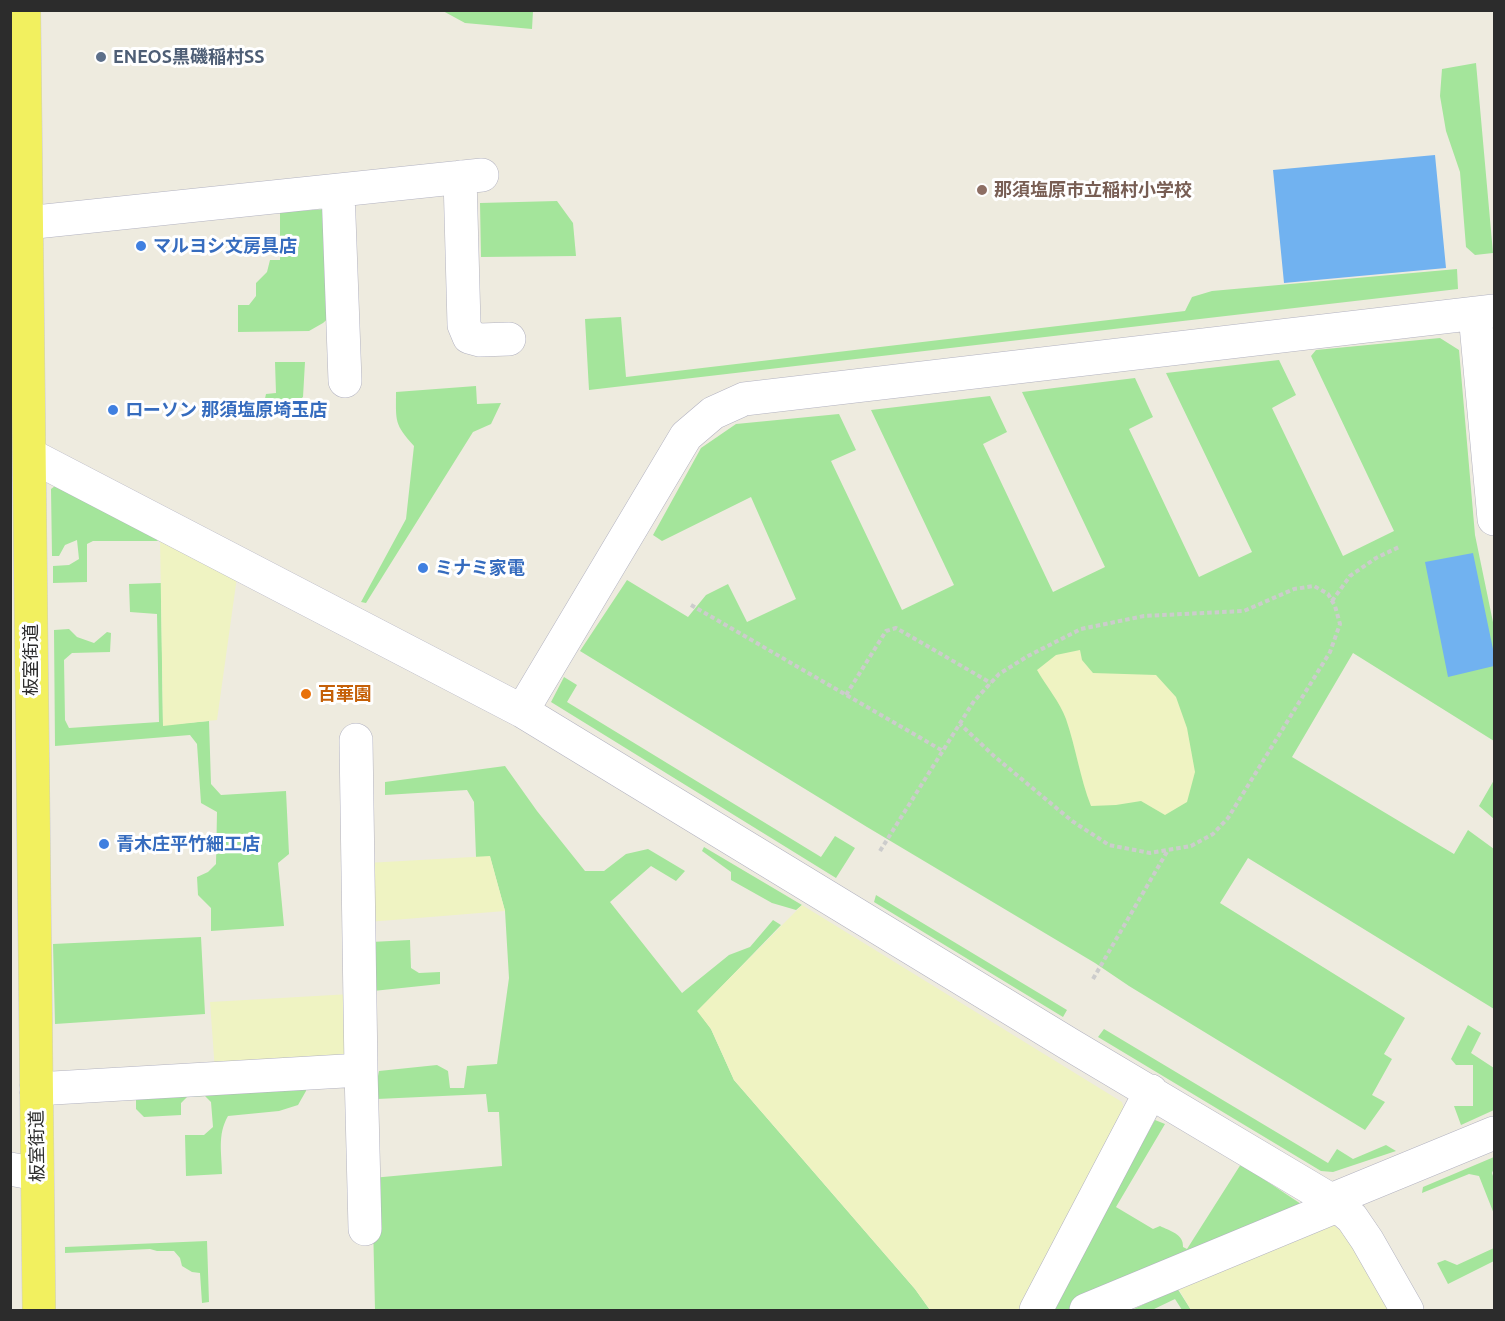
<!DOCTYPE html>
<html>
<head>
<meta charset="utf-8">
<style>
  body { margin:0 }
  #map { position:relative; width:1505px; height:1321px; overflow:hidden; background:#eeebdf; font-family:Ubuntu,sans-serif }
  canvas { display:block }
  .frame { position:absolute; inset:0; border:12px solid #2c2c2c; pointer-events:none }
</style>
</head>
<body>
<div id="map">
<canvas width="1505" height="1321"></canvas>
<div class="frame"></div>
</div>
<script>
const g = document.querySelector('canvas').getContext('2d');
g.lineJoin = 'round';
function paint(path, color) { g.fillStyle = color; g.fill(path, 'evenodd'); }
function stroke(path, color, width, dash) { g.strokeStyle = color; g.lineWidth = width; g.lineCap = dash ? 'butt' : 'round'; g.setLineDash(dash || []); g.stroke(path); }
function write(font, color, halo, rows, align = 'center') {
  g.font = font + ' Ubuntu,"Noto Sans JP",sans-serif'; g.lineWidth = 6; g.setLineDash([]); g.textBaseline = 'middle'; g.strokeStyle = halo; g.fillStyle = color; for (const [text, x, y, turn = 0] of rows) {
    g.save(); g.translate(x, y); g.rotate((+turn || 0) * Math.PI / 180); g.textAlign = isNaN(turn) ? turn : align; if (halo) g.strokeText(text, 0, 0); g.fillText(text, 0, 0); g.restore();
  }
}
const green = new Path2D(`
  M 443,11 L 533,11 L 532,29 L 465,23 Z
  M 1476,63 L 1493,253 L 1475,255 L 1466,247 L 1460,172 L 1446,131 L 1440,96 L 1442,69 Z
  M 557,201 L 573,223 L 576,256 L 481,257 L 480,203 Z
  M 329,209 L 331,316 L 323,323 L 309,331 L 238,332 L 238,305 L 249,305 L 256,296 L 256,283 L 267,272 L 270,260 L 280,260 L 280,212 Z
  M 1457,269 L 1458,289 L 589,390 L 585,319 L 621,317 L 626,377 L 1185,311 L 1192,297 L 1212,291 Z
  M 1440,338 L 1459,350 L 1475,535 L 1494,627 L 1494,741 L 1353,653 L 1292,757 L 1454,854 L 1468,830 L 1494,849 L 1494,1009 L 1248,858 L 1220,903 L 1405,1018 L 1384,1054 L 1392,1059 L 1372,1095 L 1385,1102 L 1365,1130 L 1129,986 L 1095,963 L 867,827 L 580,651 L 627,580 L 688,617 L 706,595 L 728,584 L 747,622 L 796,599 L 751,497 L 662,541 L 653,535 L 701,448 L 736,424 L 839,414 L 856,450 L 831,461 L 902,610 L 954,585 L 871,410 L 990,396 L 1007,432 L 983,444 L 1053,592 L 1105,567 L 1022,392 L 1135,378 L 1153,417 L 1129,429 L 1199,577 L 1252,552 L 1166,373 L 1279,360 L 1296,395 L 1272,408 L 1343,556 L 1394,531 L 1311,356 L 1316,350 Z
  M 275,362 L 305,362 L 303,397 L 290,407 L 264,403 L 266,394 L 276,393 Z
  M 476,386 L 477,404 L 501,403 L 491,424 L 473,432 L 366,603 L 361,602 L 406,519 L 414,446 C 394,424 396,421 396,392 Z
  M 55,486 L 160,538 L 157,541 L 93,541 L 87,544 L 87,582 L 53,583 L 53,566 L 69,565 L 79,559 L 77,540 L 65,545 L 59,556 L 52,556 L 51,489 Z
  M 161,583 L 163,725 L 209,721 L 211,784 L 221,795 L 286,791 L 289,854 L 278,863 L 284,926 L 211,931 L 211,908 L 198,895 L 197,877 L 208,872 L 216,864 L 217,812 L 201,803 L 197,744 L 190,735 L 55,746 L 54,630 L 69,629 L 77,637 L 94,643 L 107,632 L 111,633 L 110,652 L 72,653 L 64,660 L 65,720 L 69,728 L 159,722 L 157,614 L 130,612 L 129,584 Z
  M 564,677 L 577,685 L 567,702 L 821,857 L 835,836 L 855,848 L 836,878 L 551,702 Z
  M 505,766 L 537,811 L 585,871 L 604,871 L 626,854 L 648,849 L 685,871 L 676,881 L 651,866 L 610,902 L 682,993 L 729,955 L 750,947 L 773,920 L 781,925 L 698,1011 L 711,1029 L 734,1080 L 915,1289 L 930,1310 L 375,1310 L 372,1178 L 502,1166 L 499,1112 L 488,1112 L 486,1094 L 377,1099 L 376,1086 L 379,1071 L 437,1065 L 448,1071 L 450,1088 L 464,1088 L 467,1066 L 497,1064 L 509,978 L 505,911 L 490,857 L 476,857 L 474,802 L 467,790 L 385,795 L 385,782 Z
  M 1494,780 L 1494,819 L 1479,806 Z
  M 704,847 L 802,905 L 796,910 L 772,903 L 731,880 L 731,872 L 702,851 Z
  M 876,895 L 1067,1010 L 1063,1017 L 874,902 Z
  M 201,937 L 205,1014 L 55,1024 L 53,944 Z
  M 410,940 L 411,968 L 419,973 L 440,972 L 440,984 L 373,991 L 371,942 Z
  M 1468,1025 L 1481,1033 L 1471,1053 L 1494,1068 L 1494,1110 L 1461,1125 L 1454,1106 L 1473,1106 L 1473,1065 L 1456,1065 L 1451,1059 Z
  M 1104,1029 L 1328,1163 L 1337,1149 L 1353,1159 L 1386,1145 L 1396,1151 L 1333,1172 L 1321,1171 L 1098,1037 Z
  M 306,1082 L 306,1091 L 298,1105 L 279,1111 L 228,1116 C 217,1135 222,1154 222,1174 L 186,1176 L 185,1135 L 204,1135 L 213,1127 L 211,1102 L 205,1096 L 187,1097 L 181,1103 L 181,1115 L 144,1117 L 136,1109 L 136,1093 Z
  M 1155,1120 L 1165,1124 L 1116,1207 L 1153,1229 L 1160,1226 C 1170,1231 1184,1234 1183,1247 L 1187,1249 L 1241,1164 L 1304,1206 L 1071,1310 L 1054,1310 L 1078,1257 Z
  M 1494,1157 L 1494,1168 L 1492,1173 L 1494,1179 L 1494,1214 L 1479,1176 L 1469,1174 L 1422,1193 L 1423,1187 Z
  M 207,1241 L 209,1302 L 202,1303 L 200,1273 L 192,1272 L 182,1266 L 180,1258 L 174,1251 L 157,1251 L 150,1249 L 65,1253 L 65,1247 Z
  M 1494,1248 L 1494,1261 L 1448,1284 L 1437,1263 L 1445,1260 L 1457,1265 Z
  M 1177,1288 L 1191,1310 L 1182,1310 L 1175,1299 L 1152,1310 L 1132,1310 Z`);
const sand = new Path2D(`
  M 160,538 L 237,577 L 217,720 L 163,726 Z
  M 1080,650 L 1082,660 L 1093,673 L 1156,675 L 1176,697 L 1187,728 L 1195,772 L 1187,802 L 1165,815 L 1141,801 L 1116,805 L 1091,806 C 1080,778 1076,748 1066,719 C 1060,702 1046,686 1037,670 L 1056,655 Z
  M 490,856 L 505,911 L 368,922 L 367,863 Z
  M 802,905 L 1122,1102 L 1124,1109 L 1019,1310 L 930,1310 L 915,1289 L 734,1080 L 711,1029 L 697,1011 Z
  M 351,994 L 350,1043 L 343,1056 L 215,1071 L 210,1002 Z
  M 1328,1221 L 1349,1237 L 1391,1310 L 1191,1310 L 1178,1288 Z`);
const water = new Path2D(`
  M 1435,155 L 1446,268 L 1284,283 L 1273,170 Z
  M 1473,553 L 1494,654 L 1494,666 L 1448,677 L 1425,562 Z`);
const path = new Path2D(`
  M 1332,601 L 1350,576 L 1376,558 L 1399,547
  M 691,605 L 943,751
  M 846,695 L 886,631 L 896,628 L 991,683
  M 880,851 L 974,701 L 999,674 L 1028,656 L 1081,629 L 1144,616 L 1244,611 L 1294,589 L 1314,586 L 1328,594 L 1335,606 L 1340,624 L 1330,652 L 1228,818 L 1213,834 L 1191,846 L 1150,853 L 1109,845 L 1072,821 L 994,756 L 960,724
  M 1093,979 L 1168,850`);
const minor = new Path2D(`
  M 460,177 L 464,325 L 469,337 L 480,340 L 509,339
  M 338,190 L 345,381
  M 26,223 L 482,175
  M 1475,314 L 1494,519
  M 30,455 L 522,711 L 1069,1044 L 1331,1200 L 1352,1218 L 1367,1240 L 1407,1310
  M 522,711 L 686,436 L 713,413 L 744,399 L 1494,311
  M 361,1070 L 365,1229
  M 36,1089 L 361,1070 L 356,740
  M 10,1169 L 37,1174
  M 1331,1200 L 1494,1133
  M 1036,1310 L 1151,1091
  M 1086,1310 L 1337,1206`);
const major = new Path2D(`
  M 24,10 L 39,1310`);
const markers = [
  [101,57,6,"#5c6f8a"],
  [982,190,6,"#8d6e63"],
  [141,246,6,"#3f7fe0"],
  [113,410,6,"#3f7fe0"],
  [423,568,6,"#3f7fe0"],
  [306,694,6,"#e8710a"],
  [104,844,6,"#3f7fe0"]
];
const serviceNames = [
  ["ENEOS黒磯稲村SS",113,57]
];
const educationNames = [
  ["那須塩原市立稲村小学校",994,190]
];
const shopNames = [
  ["マルヨシ文房具店",153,246],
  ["ローソン 那須塩原埼玉店",125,410],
  ["ミナミ家電",435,568],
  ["青木庄平竹細工店",116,844]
];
const streetNames = [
  ["板室街道",31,660,-90],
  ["板室街道",37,1146,-91]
];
const foodNames = [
  ["百華園",318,694]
];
paint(green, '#a4e59b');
paint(sand, '#eff3c2');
paint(water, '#71b2f0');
stroke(minor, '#b2b2c0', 34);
stroke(major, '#ccc', 34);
stroke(path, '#ccc', 4, [4.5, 3]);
stroke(minor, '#fff', 33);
stroke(major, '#f2f05f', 33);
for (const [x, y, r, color] of markers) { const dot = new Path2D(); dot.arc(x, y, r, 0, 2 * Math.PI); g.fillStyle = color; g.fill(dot); stroke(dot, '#fff', 2); }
write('bold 18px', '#4e5e75', '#fff', serviceNames, 'left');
write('bold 18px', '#785e54', '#fff', educationNames, 'left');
write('bold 18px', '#366cbe', '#fff', shopNames, 'left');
write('18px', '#2c2c2c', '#fff', streetNames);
write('bold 18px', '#c56008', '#fff', foodNames, 'left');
</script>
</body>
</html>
